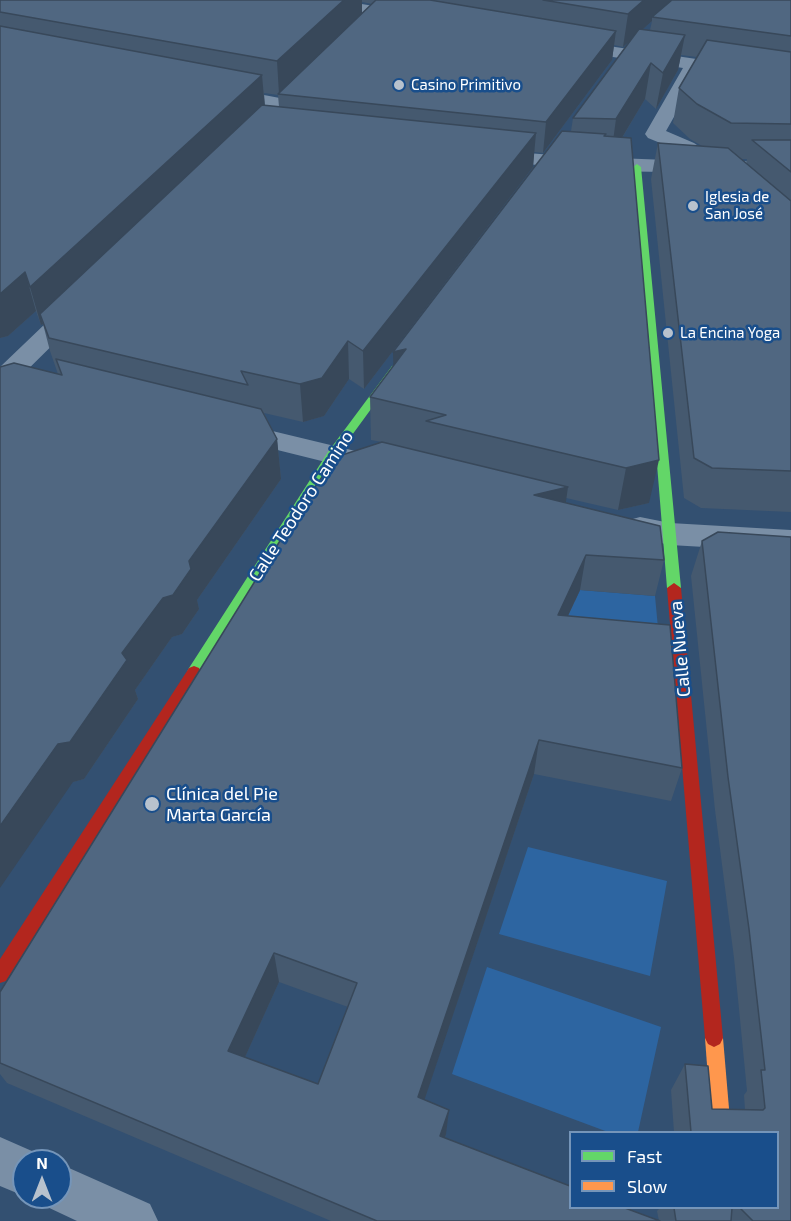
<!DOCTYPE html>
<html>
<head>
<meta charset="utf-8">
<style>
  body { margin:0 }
  #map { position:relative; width:791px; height:1221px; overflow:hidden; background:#335071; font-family:"Exo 2",sans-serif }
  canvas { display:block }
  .legend { position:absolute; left:569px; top:1131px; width:210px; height:78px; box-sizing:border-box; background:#194e8b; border:2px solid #7595b9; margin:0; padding:8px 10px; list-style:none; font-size:18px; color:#fff }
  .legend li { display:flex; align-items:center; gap:12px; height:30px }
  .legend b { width:30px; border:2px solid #7595b9 }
  .north { position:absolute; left:12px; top:1149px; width:60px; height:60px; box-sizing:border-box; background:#194e8b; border:2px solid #7595b9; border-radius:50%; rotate:0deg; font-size:16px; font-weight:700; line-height:24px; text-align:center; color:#fff }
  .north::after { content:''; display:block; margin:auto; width:21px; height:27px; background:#b8c2cd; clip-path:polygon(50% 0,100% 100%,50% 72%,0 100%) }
</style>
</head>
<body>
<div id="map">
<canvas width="791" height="1221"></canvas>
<ul class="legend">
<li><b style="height:8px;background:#63d668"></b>Fast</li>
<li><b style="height:8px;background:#ff974d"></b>Slow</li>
</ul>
<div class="north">N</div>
</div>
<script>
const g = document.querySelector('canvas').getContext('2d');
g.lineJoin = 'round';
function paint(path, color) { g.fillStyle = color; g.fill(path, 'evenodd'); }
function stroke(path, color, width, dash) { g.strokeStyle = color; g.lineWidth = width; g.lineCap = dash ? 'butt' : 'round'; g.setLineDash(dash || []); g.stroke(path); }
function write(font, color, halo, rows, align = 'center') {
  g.font = font + ' "Exo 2",sans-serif'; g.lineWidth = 5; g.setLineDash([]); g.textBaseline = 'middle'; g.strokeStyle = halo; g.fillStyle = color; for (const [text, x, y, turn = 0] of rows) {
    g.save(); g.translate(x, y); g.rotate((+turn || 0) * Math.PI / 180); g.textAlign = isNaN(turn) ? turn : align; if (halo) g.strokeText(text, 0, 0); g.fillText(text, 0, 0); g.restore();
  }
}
const green = new Path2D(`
  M 580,590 L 655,596 L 661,660 L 501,602 L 575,601 Z
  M 528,847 L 667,881 L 650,976 L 499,934 Z
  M 487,967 L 661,1027 L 638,1132 L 608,1132 L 452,1074 Z`);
const street = new Path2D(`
  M 298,0 L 337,0 L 411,12 L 417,13 L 419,17 L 417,21 L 411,22 L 306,5 Z
  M 568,40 L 791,73 L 791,85 L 700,71 L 666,131 L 694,143 L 721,161 L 791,162 L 791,174 L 603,171 L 483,160 L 480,156 L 483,152 L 490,150 L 565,156 L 693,161 L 680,151 L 648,138 L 645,134 L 683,68 L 562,49 L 559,45 L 562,41 Z
  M 222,87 L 285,99 L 292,101 L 295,105 L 292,109 L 285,111 L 215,97 L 212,93 L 215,89 Z
  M 79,298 L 88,300 L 91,305 L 88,310 L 9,388 L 0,390 L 0,367 L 70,300 Z
  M 235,422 L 372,455 L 376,462 L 372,469 L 362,471 L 225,437 L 221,431 L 225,425 Z
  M 640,517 L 670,523 L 791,530 L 791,552 L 670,545 L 629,536 L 625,528 L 629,520 Z
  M 0,1137 L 41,1155 L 44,1161 L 24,1161 L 24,1196 L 0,1186 Z
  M 60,1164 L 150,1204 L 158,1221 L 77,1221 L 43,1205 L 39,1197 L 60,1197 Z`);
const fast = new Path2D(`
  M 637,164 L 641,167 L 681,588 L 674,593 L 667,588 L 633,167 Z
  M 396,365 L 401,368 L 336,457 L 199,676 L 189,676 L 187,672 L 189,668 L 328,452 L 392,366 Z`);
const slow = new Path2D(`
  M 714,1029 L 720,1032 L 723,1038 L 731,1132 L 712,1132 L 705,1038 L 708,1032 Z`);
const jam = new Path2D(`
  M 674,583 L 681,588 L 723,1038 L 720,1044 L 714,1047 L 708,1044 L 705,1038 L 667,588 Z
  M 194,666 L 199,668 L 201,672 L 199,676 L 6,981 L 0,983 L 0,959 L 189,668 Z`);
const wall = new Path2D(`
  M 0,0 L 791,0 L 791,512 L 701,508 L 684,498 L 651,179 L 658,143 L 702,146 L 690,139 L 673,123 L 679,88 L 697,57 L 681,55 L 678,70 L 656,109 L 645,99 L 622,138 L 649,503 L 618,510 L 566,498 L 566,502 L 664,560 L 655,596 L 580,590 L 568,616 L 682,768 L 671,801 L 534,774 L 424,1100 L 449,1110 L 445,1138 L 659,1221 L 657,1211 L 660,1208 L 777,1208 L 777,1132 L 674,1132 L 671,1090 L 685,1064 L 712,1109 L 745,1110 L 744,1095 L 747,1091 L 734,958 L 715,810 L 691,576 L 702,541 L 791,1221 L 331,1221 L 7,1083 L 0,1074 L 0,992 L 382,442 L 371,440 L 370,397 L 571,131 L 573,118 L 631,39 L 623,47 L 614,45 L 612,60 L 543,153 L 534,152 L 533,167 L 364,389 L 349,379 L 324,416 L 303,422 L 264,413 L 277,439 L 281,479 L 197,600 L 199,609 L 182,634 L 172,637 L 135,690 L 138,699 L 84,779 L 73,782 L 58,374 L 50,351 L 43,324 L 41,325 L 36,311 L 8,336 L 0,338 ZM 362,2 L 372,4 L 362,13 ZM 652,21 L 650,30 L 643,29 ZM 264,93 L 278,95 L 279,107 L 265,105 ZM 741,159 L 747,159 L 746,164 ZM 279,982 L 348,1007 L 318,1084 L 245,1057 Z`);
const shadedWall = new Path2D(`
  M 344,0 L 362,0 L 362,16 L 279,94 L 277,61 Z
  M 644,0 L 676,0 L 652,17 L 652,21 L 623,47 L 628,14 Z
  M 616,31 L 612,60 L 543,153 L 546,122 Z
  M 685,35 L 678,70 L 656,109 L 663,73 Z
  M 651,63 L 645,99 L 611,156 L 616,119 Z
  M 262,75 L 265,109 L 40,314 L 43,324 L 41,325 L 30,287 Z
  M 536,133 L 533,167 L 364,389 L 363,351 Z
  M 25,272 L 36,311 L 8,336 L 0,338 L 0,294 Z
  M 348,341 L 349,379 L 324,416 L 303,422 L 300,384 Z
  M 406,349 L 394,394 L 393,352 Z
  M 277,439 L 281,479 L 197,600 L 199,609 L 182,634 L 172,637 L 135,690 L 138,699 L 84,779 L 73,782 L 0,888 L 0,826 L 122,653 Z
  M 659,460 L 649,503 L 618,510 L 626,468 Z
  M 568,487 L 563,523 L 534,495 Z
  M 586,555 L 580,590 L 552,650 L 558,615 Z
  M 539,740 L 534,774 L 417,1122 L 418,1097 Z
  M 274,953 L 279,982 L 236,1077 L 228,1051 Z
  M 449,1110 L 446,1134 L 438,1159 L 440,1136 Z`);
const building = new Path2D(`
  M 0,0 L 344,0 L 277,61 L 0,12 Z
  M 376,0 L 430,0 L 616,31 L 546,122 L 278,94 Z
  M 543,0 L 644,0 L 628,14 Z
  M 672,0 L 791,0 L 791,36 L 652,17 Z
  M 0,26 L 262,75 L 30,287 L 25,272 L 0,294 Z
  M 639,29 L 685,35 L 663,73 L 651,63 L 616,119 L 573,118 Z
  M 707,40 L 791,52 L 791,124 L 731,123 L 697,104 L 679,88 Z
  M 262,105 L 536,133 L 363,351 L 348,341 L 322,378 L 300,384 L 241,371 L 248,385 L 49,338 L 40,314 Z
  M 562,131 L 606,134 L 604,136 L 631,138 L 659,460 L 626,468 L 426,421 L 446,415 L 370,397 L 406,349 L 393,352 Z
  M 752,140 L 791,140 L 791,172 Z
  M 658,143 L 728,148 L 791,201 L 791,471 L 712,468 L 694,458 Z
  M 56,359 L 261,409 L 277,439 L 189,561 L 191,569 L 173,595 L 163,598 L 122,653 L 127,660 L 70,742 L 58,744 L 0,826 L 0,367 L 14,363 L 62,375 Z
  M 382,442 L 568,487 L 534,495 L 660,526 L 664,560 L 586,555 L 558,615 L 670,625 L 682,768 L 539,740 L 418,1097 L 449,1110 L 440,1136 L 570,1186 L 570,1208 L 625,1208 L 660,1221 L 377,1221 L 0,1063 L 0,992 L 301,507 L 336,457 ZM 274,953 L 357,983 L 318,1084 L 228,1051 Z
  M 718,532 L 791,537 L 791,1221 L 753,1221 L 740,1208 L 777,1208 L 777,1132 L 691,1132 L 685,1064 L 708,1066 L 712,1109 L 763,1110 L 765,1108 L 761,1070 L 765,1070 L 749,929 L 728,777 L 702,541 Z
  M 674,1208 L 732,1208 L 731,1221 L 676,1221 Z`);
const markers = [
  [399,85,6,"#b8c2cd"],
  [693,206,6,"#b8c2cd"],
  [668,333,6,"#b8c2cd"],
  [152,804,8,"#b8c2cd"]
];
const farPoinames = [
  ["Casino Primitivo",411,85],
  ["Iglesia de",705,197],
  ["San José",705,214],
  ["La Encina Yoga",680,333]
];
const streetNames = [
  ["Calle Teodoro Camino",301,506,-57],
  ["Calle Nueva",680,649,-95]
];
const poiNames = [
  ["Clínica del Pie",166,794],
  ["Marta García",166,815]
];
paint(green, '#2d65a1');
paint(street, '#7a8fa6');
paint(fast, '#63d668');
paint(slow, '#ff974d');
paint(jam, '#b3261e');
paint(wall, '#45596f');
paint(shadedWall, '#38485a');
paint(building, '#506781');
stroke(building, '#38485a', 1.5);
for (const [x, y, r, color] of markers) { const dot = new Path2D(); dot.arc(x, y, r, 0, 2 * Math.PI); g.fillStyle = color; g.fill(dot); stroke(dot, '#194e8b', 2); }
write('15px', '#fff', '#194e8b', farPoinames, 'left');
write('18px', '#fff', '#194e8b', streetNames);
write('18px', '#fff', '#194e8b', poiNames, 'left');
</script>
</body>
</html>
